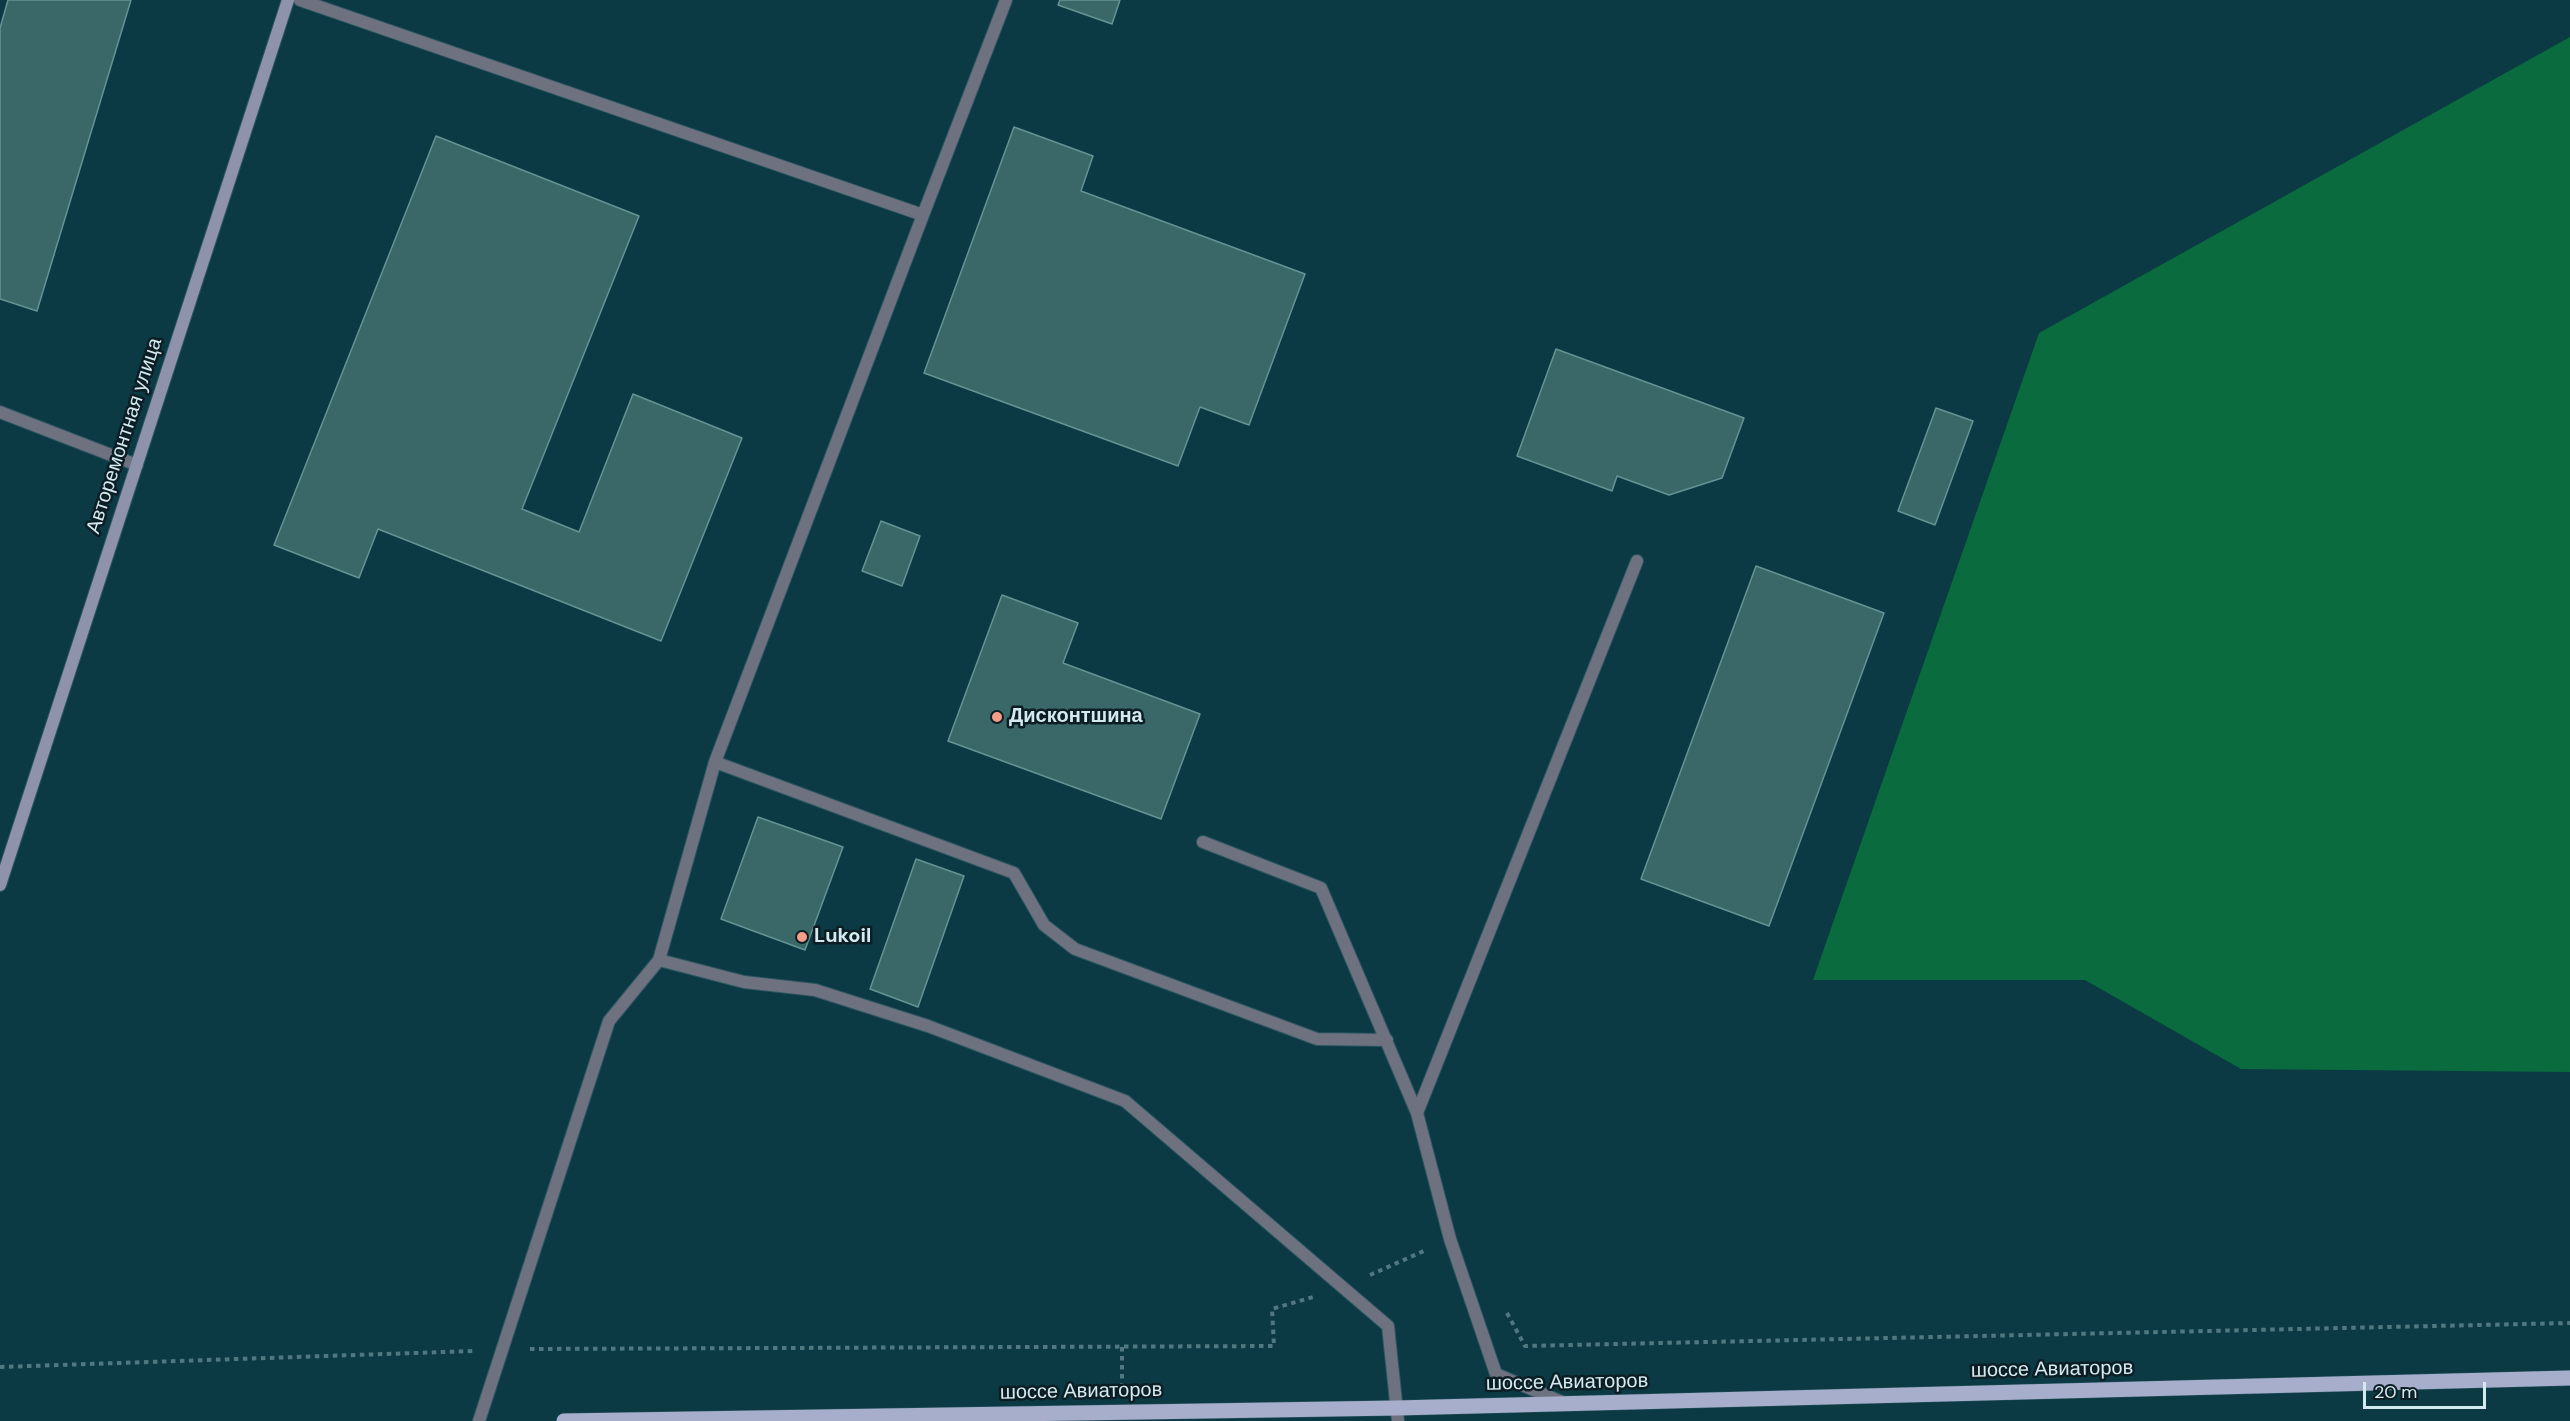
<!DOCTYPE html>
<html>
<head>
<meta charset="utf-8">
<style>
  body { margin:0 }
  #map { position:relative; width:2570px; height:1421px; overflow:hidden; background:#0b3a44; font-family:"DM Sans",sans-serif }
  canvas { display:block }
  .scale { position:absolute; left:2363px; top:1382px; width:123px; height:27px; box-sizing:border-box; border:3px solid #d3eaf0; border-top:0; padding-left:8px; font-size:18px; line-height:21px; white-space:nowrap; color:#d3eaf0; -webkit-text-stroke:4px #0c1e23; paint-order:stroke }
</style>
</head>
<body>
<div id="map">
<canvas width="2570" height="1421"></canvas>
<div class="scale">20 m</div>
</div>
<script>
const g = document.querySelector('canvas').getContext('2d');
g.lineJoin = 'round';
function paint(path, color) { g.fillStyle = color; g.fill(path, 'evenodd'); }
function stroke(path, color, width, dash) { g.strokeStyle = color; g.lineWidth = width; g.lineCap = dash ? 'butt' : 'round'; g.setLineDash(dash || []); g.stroke(path); }
function write(font, color, halo, rows, align = 'center') {
  g.font = font + ' "DM Sans",sans-serif'; g.lineWidth = 5; g.setLineDash([]); g.textBaseline = 'middle'; g.strokeStyle = halo; g.fillStyle = color; for (const [text, x, y, turn = 0] of rows) {
    g.save(); g.translate(x, y); g.rotate((+turn || 0) * Math.PI / 180); g.textAlign = isNaN(turn) ? turn : align; if (halo) g.strokeText(text, 0, 0); g.fillText(text, 0, 0); g.restore();
  }
}
const green = new Path2D(`
  M 2570,37 L 2570,1072 L 2241,1069 L 2085,980 L 1813,980 L 2039,333 Z`);
const building = new Path2D(`
  M 8,0 L 131,0 L 37,311 L 0,299 L 0,28 Z
  M 1060,0 L 1120,0 L 1112,24 L 1058,5 Z
  M 1014,127 L 1093,156 L 1081,191 L 1305,274 L 1249,425 L 1200,407 L 1178,466 L 924,373 Z
  M 436,136 L 639,216 L 522,509 L 579,532 L 633,394 L 742,438 L 661,641 L 378,529 L 359,578 L 274,545 Z
  M 1556,349 L 1744,418 L 1722,478 L 1669,495 L 1617,476 L 1612,491 L 1517,456 Z
  M 1936,408 L 1973,421 L 1935,525 L 1898,511 Z
  M 881,521 L 920,536 L 902,586 L 862,571 Z
  M 1756,566 L 1884,613 L 1769,926 L 1641,879 Z
  M 1002,595 L 1078,623 L 1063,663 L 1200,714 L 1161,819 L 948,741 Z
  M 758,817 L 843,847 L 805,950 L 721,919 Z
  M 916,859 L 964,876 L 918,1007 L 870,989 Z`);
const path = new Path2D(`
  M 1370,1275 L 1426,1250
  M 1507,1313 L 1525,1346 L 2570,1323
  M 1122,1347 L 1122,1384
  M 530,1349 L 1274,1346 L 1272,1309 L 1313,1297
  M 0,1367 L 474,1351`);
const service = new Path2D(`
  M 300,0 L 923,215 L 715,762 L 659,960
  M 923,215 L 1006,0
  M 0,412 L 137,465
  M 715,762 L 1014,873 L 1044,925 L 1075,949 L 1317,1039 L 1387,1040
  M 1203,842 L 1321,888 L 1417,1113
  M 1562,1402 L 1496,1374 L 1450,1239 L 1417,1113 L 1637,561
  M 479,1421 L 609,1021 L 659,960 L 744,982 L 815,990 L 928,1026 L 1125,1101 L 1388,1326 L 1398,1421`);
const secondary = new Path2D(`
  M 0,885 L 288,0`);
const primary = new Path2D(`
  M 564,1421 L 1397,1408 L 2570,1378`);
const markers = [
  [997,717,6,"#f49e87"],
  [802,937,6,"#f49e87"]
];
const streetNames = [
  ["Авторемонтная улица",125,436,-72],
  ["шоссе Авиаторов",2052,1370,-1],
  ["шоссе Авиаторов",1567,1383,-1],
  ["шоссе Авиаторов",1081,1392,-1]
];
const poiNames = [
  ["Дисконтшина",1009,717],
  ["Lukoil",814,937]
];
paint(green, '#0a6c3e');
paint(building, '#3a6868');
stroke(building, '#649494', 1.5);
stroke(service, '#2b5660', 14);
stroke(secondary, '#2b5660', 14);
stroke(primary, '#2b5660', 16);
stroke(path, '#517880', 4, [4.5, 4.5]);
stroke(service, '#6e7180', 12);
stroke(secondary, '#8e93ab', 12);
stroke(primary, '#a7aecc', 15);
for (const [x, y, r, color] of markers) { const dot = new Path2D(); dot.arc(x, y, r, 0, 2 * Math.PI); g.fillStyle = color; g.fill(dot); stroke(dot, '#0c1e23', 2); }
write('20px', '#d3eaf0', '#0c1e23', streetNames);
write('bold 20px', '#d3eaf0', '#0c1e23', poiNames, 'left');
</script>
</body>
</html>
